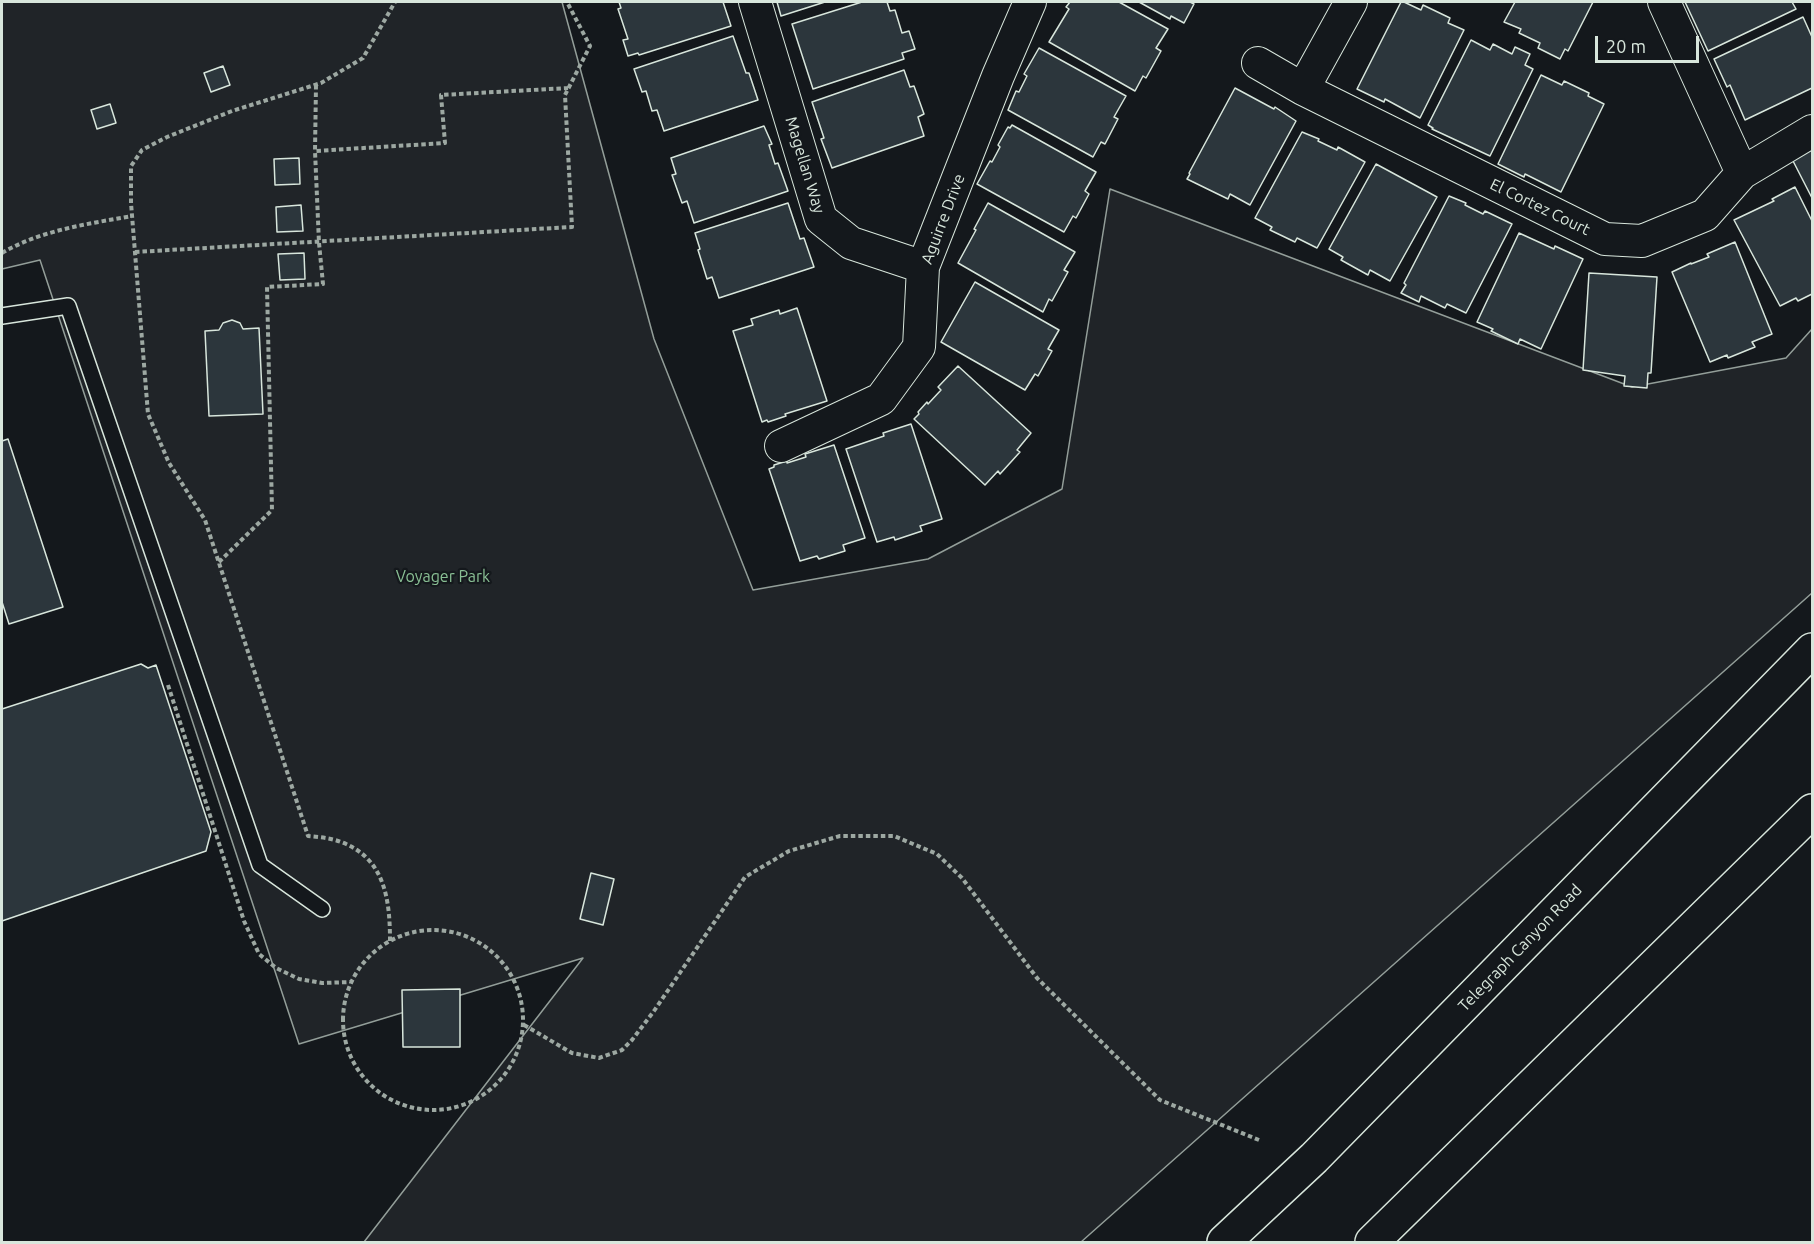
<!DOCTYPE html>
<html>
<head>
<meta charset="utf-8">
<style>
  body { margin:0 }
  #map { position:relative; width:1814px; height:1244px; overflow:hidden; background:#14181c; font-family:Ubuntu,sans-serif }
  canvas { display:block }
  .frame { position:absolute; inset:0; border:3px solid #d8e6dc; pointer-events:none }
  .scale { position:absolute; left:1595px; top:36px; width:104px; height:27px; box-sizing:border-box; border:3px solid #d8e6dc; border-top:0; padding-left:8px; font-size:18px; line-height:21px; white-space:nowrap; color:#d8e6dc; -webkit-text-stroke:4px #14181c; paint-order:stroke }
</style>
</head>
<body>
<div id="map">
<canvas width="1814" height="1244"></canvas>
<div class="frame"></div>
<div class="scale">20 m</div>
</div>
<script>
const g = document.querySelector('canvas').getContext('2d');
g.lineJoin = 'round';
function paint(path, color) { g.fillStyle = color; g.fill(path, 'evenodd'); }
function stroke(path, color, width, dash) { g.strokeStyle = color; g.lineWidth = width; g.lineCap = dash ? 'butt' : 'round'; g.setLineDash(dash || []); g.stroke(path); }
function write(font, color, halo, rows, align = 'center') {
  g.font = font + ' Ubuntu,sans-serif'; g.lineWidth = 4.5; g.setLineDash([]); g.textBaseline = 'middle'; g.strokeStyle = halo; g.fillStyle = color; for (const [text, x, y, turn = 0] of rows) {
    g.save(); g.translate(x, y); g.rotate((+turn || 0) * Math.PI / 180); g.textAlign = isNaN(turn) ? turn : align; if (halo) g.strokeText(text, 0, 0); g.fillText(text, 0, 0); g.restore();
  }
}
const green = new Path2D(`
  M 2,2 L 562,2 L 654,339 L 753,590 L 928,559 L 1062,489 L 1110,189 L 1632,387 L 1786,358 L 1812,329 L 1812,593 L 1081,1242 L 364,1242 L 583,958 L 299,1044 L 40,260 L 2,269 Z`);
const building = new Path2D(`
  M 619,2 L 723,2 L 731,26 L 639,55 L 638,53 L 628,56 L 623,40 L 628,39 L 618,9 L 621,8 Z
  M 777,2 L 825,2 L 781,16 Z
  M 862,2 L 887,2 L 890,11 L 895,10 L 902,33 L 909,31 L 915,49 L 902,53 L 904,59 L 813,89 L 792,24 Z
  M 1070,2 L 1119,2 L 1168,29 L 1156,48 L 1161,51 L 1146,78 L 1143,76 L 1135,91 L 1049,42 L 1069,9 L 1066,7 Z
  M 1139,2 L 1190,2 L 1194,4 L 1184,23 L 1171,16 L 1170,19 Z
  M 1401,2 L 1404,2 L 1421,10 L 1423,5 L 1450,18 L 1448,23 L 1464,30 L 1420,118 L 1385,99 L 1384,102 L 1357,89 Z
  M 1515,2 L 1593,2 L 1568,51 L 1565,49 L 1560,59 L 1538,48 L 1540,43 L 1519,33 L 1521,29 L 1504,22 Z
  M 1685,2 L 1792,2 L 1796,9 L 1708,51 Z
  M 1803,17 L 1812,37 L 1812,88 L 1745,120 L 1730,85 L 1727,87 L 1714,59 Z
  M 733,36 L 746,73 L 749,73 L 758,100 L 664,131 L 657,110 L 652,111 L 646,91 L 642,92 L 634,69 Z
  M 1471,40 L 1490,50 L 1493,44 L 1512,54 L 1515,47 L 1530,54 L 1525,65 L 1533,69 L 1490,156 L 1432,129 L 1433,128 L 1428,125 Z
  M 1039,48 L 1126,96 L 1114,117 L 1118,119 L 1105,144 L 1101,142 L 1093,157 L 1008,110 L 1016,91 L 1019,92 L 1027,76 L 1024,74 Z
  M 223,66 L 230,85 L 211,92 L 204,73 Z
  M 904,70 L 910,87 L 914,86 L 924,114 L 918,117 L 924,136 L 832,168 L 821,139 L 824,138 L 812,102 Z
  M 1541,75 L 1562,85 L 1564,81 L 1589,93 L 1588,96 L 1604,104 L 1561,192 L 1525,174 L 1524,177 L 1498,164 Z
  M 1235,88 L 1274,109 L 1275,107 L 1296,121 L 1250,205 L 1230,194 L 1228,199 L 1187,179 L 1190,174 L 1189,173 Z
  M 110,104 L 116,123 L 97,129 L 91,110 Z
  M 1012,125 L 1096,172 L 1085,191 L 1089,194 L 1076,218 L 1073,216 L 1064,232 L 977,184 L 990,161 L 992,162 L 1000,147 L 998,145 L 1008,127 L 1010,128 Z
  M 764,126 L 772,144 L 769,145 L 775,164 L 778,163 L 788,191 L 694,223 L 687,201 L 682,203 L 672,175 L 676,174 L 671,158 Z
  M 1302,132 L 1319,139 L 1318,141 L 1337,150 L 1338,147 L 1365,162 L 1317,248 L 1297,238 L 1295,242 L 1270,230 L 1272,227 L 1255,218 Z
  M 1812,146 L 1812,198 L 1792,159 Z
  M 299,158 L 300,184 L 275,185 L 274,159 Z
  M 1376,164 L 1437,197 L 1390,281 L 1370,270 L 1368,275 L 1341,260 L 1343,257 L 1329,249 Z
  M 1795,187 L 1812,221 L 1812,294 L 1798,301 L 1796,298 L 1780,306 L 1734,220 L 1774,201 L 1772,199 Z
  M 1449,196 L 1466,203 L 1465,205 L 1483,214 L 1485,211 L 1512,224 L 1466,313 L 1447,304 L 1445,308 L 1421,296 L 1419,302 L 1401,293 L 1406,285 L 1404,283 Z
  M 788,203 L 800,239 L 804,238 L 814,267 L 719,298 L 712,277 L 707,279 L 698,250 L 700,249 L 695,233 Z
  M 988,203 L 1075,252 L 1064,270 L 1068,272 L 1052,301 L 1049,299 L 1043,312 L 958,263 L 976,230 L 974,229 Z
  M 301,205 L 303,231 L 277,232 L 276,207 Z
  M 1519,233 L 1554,249 L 1555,246 L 1583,259 L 1541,349 L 1520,339 L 1518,344 L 1491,331 L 1493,329 L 1477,322 Z
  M 1735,242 L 1772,334 L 1752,342 L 1755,347 L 1728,358 L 1727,355 L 1710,362 L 1672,272 L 1691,263 L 1691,264 L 1709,257 L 1707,254 Z
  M 304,253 L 305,279 L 280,280 L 278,254 Z
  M 1589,273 L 1657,277 L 1651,373 L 1648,373 L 1647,388 L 1624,386 L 1625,376 L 1583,370 Z
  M 975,282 L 1059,330 L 1048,349 L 1052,351 L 1038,376 L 1035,374 L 1025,390 L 941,342 Z
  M 797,308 L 827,401 L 785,414 L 786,416 L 768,422 L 767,420 L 762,422 L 733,331 L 753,325 L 751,319 L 779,310 L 780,314 Z
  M 232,320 L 240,323 L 243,329 L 259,328 L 263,414 L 209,416 L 205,331 L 219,330 L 223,323 Z
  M 958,366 L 1031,433 L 1017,450 L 1020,452 L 1000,474 L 998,471 L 985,485 L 914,419 L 919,414 L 918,412 L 927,402 L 928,404 L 941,390 L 938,387 Z
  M 911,424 L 942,519 L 920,526 L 922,531 L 895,540 L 894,537 L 877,542 L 846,449 L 884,436 L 883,433 Z
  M 8,439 L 63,607 L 9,624 L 2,602 L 2,441 Z
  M 834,445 L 865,538 L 843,545 L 845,551 L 819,559 L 817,556 L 800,561 L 769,469 L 774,467 L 774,465 L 787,461 L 787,463 L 806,457 L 805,454 Z
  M 141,664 L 148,668 L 156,665 L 211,832 L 206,851 L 2,921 L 2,709 Z
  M 591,873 L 614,879 L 603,925 L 580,919 Z
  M 460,989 L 460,1047 L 403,1047 L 402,990 Z`);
const path = new Path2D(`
  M 316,85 L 315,151 L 445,143 L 441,95 L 568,88
  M 135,252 L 572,227 L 565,95 L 590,46 L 567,2
  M 2,253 C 41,230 88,224 132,216
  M 219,562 L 272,510 L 267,287 L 323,284 L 319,243 L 315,151
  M 168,685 L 244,921 L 259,954 L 276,968 L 299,979 L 322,983 L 350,982
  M343 1020a90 90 0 1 1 180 0a90 90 0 1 1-180 0Z
  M 390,941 C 390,900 385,858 341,842 C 331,838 319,837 308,836 L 205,520 L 169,463 L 148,414 L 131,203 L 131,166 L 142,150 L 167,137 L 232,111 L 321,83 L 363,58 L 395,2
  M 524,1025 L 572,1053 L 599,1058 L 622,1050 L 632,1040 L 654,1011 L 745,877 L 789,851 L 840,836 L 894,836 L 937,854 L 962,878 L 1037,978 L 1160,1100 L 1259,1140`);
const lane = new Path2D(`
  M 2,316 L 68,306 L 260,865 L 322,909`);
const street = new Path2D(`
  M 755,2 L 821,219 L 851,243 L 923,267
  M 1664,2 L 1742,173
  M 1258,63 L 1303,89 L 1605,239 L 1642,241 L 1705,215 L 1742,173 L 1812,131
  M 1303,89 L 1351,2
  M 781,446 L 881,399 L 919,347 L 923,267 L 998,76 L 1030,2`);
const primary = new Path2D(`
  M 1224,1242 L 1314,1158 L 1812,650
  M 1372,1242 L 1812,811`);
const streetNames = [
  ["Magellan Way",805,165,73],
  ["El Cortez Court",1540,207,26],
  ["Aguirre Drive",943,219,-69],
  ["Telegraph Canyon Road",1520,948,-46]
];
const parkNames = [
  ["Voyager Park",443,577]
];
paint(green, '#202428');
stroke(green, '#939e99', 1.5);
paint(building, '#2c363c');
stroke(building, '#d8e6dc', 1.5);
stroke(lane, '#d8e6dc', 18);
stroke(street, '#d8e6dc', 34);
stroke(primary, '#d8e6dc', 36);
stroke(path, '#9da8a2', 4, [4.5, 3]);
stroke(lane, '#14181c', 15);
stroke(street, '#14181c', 32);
stroke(primary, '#14181c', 33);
write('16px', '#d8e6dc', '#14181c', streetNames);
write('16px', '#8ac095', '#14181c', parkNames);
</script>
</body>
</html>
